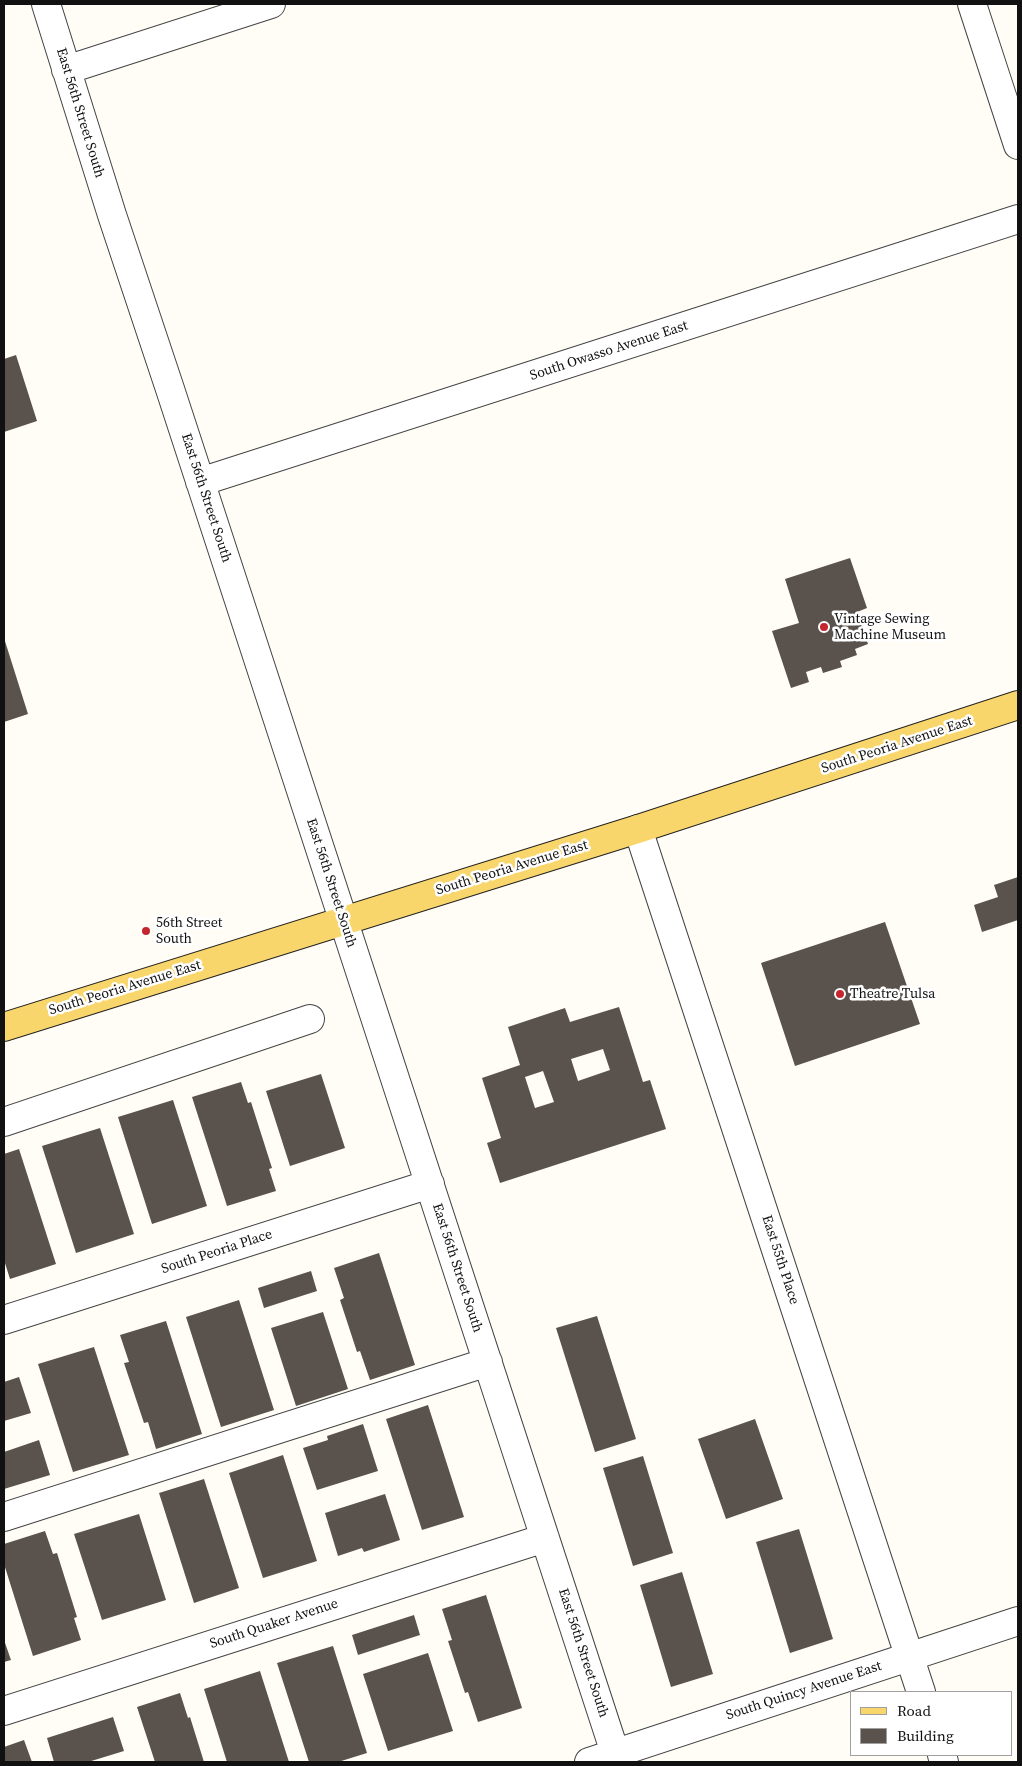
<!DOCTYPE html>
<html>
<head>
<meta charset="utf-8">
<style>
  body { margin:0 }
  #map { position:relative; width:1022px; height:1766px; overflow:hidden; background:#fffdf5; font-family:"Source Serif 4",serif }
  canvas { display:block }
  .frame { position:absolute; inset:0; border:5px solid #111; pointer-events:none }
  .legend { position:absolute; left:850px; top:1691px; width:162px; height:65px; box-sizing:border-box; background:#fff; border:1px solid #a0a0a0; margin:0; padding:6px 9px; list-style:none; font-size:15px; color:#111 }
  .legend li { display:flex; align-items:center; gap:10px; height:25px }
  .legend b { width:25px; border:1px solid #a0a0a0 }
</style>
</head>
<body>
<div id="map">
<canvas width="1022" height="1766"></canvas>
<div class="frame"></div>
<ul class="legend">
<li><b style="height:6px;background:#f9d66b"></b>Road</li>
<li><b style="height:14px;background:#5a524d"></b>Building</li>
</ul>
</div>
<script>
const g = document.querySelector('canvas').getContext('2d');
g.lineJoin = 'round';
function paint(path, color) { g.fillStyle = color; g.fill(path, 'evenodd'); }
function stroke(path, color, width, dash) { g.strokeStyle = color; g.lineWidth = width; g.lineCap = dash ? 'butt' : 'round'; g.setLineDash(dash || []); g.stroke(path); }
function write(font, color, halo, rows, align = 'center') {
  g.font = font + ' "Source Serif 4",serif'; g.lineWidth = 5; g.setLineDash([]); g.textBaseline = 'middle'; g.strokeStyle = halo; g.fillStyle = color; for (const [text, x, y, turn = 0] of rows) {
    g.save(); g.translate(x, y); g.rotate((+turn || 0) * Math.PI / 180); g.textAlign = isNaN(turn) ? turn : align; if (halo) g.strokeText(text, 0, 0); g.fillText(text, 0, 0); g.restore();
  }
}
const building = new Path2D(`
  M 16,355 L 37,421 L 4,432 L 4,359 Z
  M 850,558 L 867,608 L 857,612 L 868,644 L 855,649 L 857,655 L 840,661 L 842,667 L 823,673 L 821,667 L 806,672 L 809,682 L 791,688 L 772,631 L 799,623 L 785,579 Z
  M 4,638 L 28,714 L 4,722 Z
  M 1018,877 L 1018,920 L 982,932 L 974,905 L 998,897 L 994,885 Z
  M 885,922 L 920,1024 L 795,1066 L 761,963 Z
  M 619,1007 L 643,1082 L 650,1080 L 666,1129 L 500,1183 L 487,1143 L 501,1138 L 482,1078 L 520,1065 L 508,1027 L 565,1008 L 570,1022 ZM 603,1049 L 610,1070 L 578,1081 L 571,1059 ZM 543,1071 L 554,1102 L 535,1108 L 525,1077 Z
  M 321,1074 L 345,1148 L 290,1166 L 266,1091 Z
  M 241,1082 L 248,1103 L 251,1102 L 272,1168 L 269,1169 L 276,1191 L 227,1206 L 192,1097 Z
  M 173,1100 L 207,1206 L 152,1224 L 118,1117 Z
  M 100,1128 L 134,1234 L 76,1253 L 42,1146 Z
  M 19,1149 L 56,1264 L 10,1279 L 4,1260 L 4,1154 Z
  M 379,1253 L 415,1365 L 370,1380 L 360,1351 L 357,1352 L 340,1300 L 344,1298 L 334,1268 Z
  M 311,1271 L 317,1291 L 264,1308 L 258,1288 Z
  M 239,1300 L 274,1410 L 221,1427 L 186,1317 Z
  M 323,1312 L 348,1389 L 296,1406 L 271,1328 Z
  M 597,1316 L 636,1439 L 595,1452 L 556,1328 Z
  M 166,1321 L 202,1434 L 156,1449 L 148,1422 L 144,1423 L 124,1363 L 129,1362 L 120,1335 Z
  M 94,1347 L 129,1455 L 73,1472 L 38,1364 Z
  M 19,1377 L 31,1413 L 4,1421 L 4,1382 Z
  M 428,1405 L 464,1517 L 422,1530 L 386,1419 Z
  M 755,1419 L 783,1499 L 726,1519 L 698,1439 Z
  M 363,1424 L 378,1471 L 317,1490 L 303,1448 L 328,1440 L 327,1436 Z
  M 39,1440 L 50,1475 L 4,1489 L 4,1452 Z
  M 283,1455 L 317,1561 L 263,1578 L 229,1473 Z
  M 643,1456 L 673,1553 L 633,1566 L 603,1468 Z
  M 204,1479 L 239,1588 L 194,1603 L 159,1493 Z
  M 385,1494 L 400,1540 L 364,1552 L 362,1548 L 338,1556 L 325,1513 Z
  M 139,1514 L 166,1600 L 102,1620 L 74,1534 Z
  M 799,1529 L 833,1639 L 790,1653 L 756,1542 Z
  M 45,1531 L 53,1554 L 57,1553 L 77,1617 L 74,1618 L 81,1640 L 33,1656 L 4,1564 L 4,1544 Z
  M 682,1572 L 713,1674 L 671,1687 L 640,1585 Z
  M 486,1595 L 522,1708 L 478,1722 L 468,1692 L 465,1693 L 448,1641 L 452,1640 L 442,1609 Z
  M 414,1615 L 420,1635 L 358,1655 L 352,1635 Z
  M 4,1640 L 11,1660 L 4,1662 Z
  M 333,1646 L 367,1753 L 338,1762 L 309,1762 L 277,1663 Z
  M 428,1653 L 453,1731 L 388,1751 L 363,1674 Z
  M 260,1671 L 289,1762 L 227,1762 L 204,1689 Z
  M 180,1693 L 188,1718 L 190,1717 L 204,1762 L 155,1762 L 137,1707 Z
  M 113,1717 L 124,1751 L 88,1762 L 54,1762 L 47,1738 Z
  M 24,1740 L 32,1762 L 4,1762 L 4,1747 Z`);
const minor = new Path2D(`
  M 46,4 L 112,215 L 170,389 L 618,1762
  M 972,4 L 1018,145
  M 66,70 L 271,4
  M 200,482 L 1018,219
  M 638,829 L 921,1692
  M 4,1122 L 310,1019
  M 4,1320 L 430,1184
  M 4,1517 L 488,1362
  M 4,1711 L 545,1538
  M 942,1755 L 944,1762
  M 589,1762 L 1018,1621`);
const major = new Path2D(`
  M 4,1027 L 638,829 L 1018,705`);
const markers = [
  [824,627,5,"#c4262e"],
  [146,931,5,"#c4262e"],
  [840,994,5,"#c4262e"]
];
const streetNames = [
  ["East 56th Street South",80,113,73],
  ["South Owasso Avenue East",609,351,-18],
  ["East 56th Street South",206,498,72],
  ["South Peoria Avenue East",897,745,-18],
  ["South Peoria Avenue East",512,868,-17],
  ["East 56th Street South",331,883,72],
  ["South Peoria Avenue East",125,988,-17],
  ["South Peoria Place",217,1252,-18],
  ["East 55th Place",780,1260,72],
  ["East 56th Street South",457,1268,72],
  ["South Quaker Avenue",274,1624,-18],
  ["East 56th Street South",583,1653,72],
  ["South Quincy Avenue East",804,1691,-18]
];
const poiNames = [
  ["Vintage Sewing",834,619],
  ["Machine Museum",834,635],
  ["56th Street",156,923],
  ["South",156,939],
  ["Theatre Tulsa",850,994]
];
paint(building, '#5a524d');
stroke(minor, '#444', 30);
stroke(major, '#222', 30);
stroke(minor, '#fff', 28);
stroke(major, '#f9d66b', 28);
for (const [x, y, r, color] of markers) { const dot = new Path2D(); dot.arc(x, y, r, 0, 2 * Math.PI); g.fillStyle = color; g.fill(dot); stroke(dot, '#fff', 2); }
write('14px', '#111', '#fff', streetNames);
write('14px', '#111', '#fff', poiNames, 'left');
</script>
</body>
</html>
